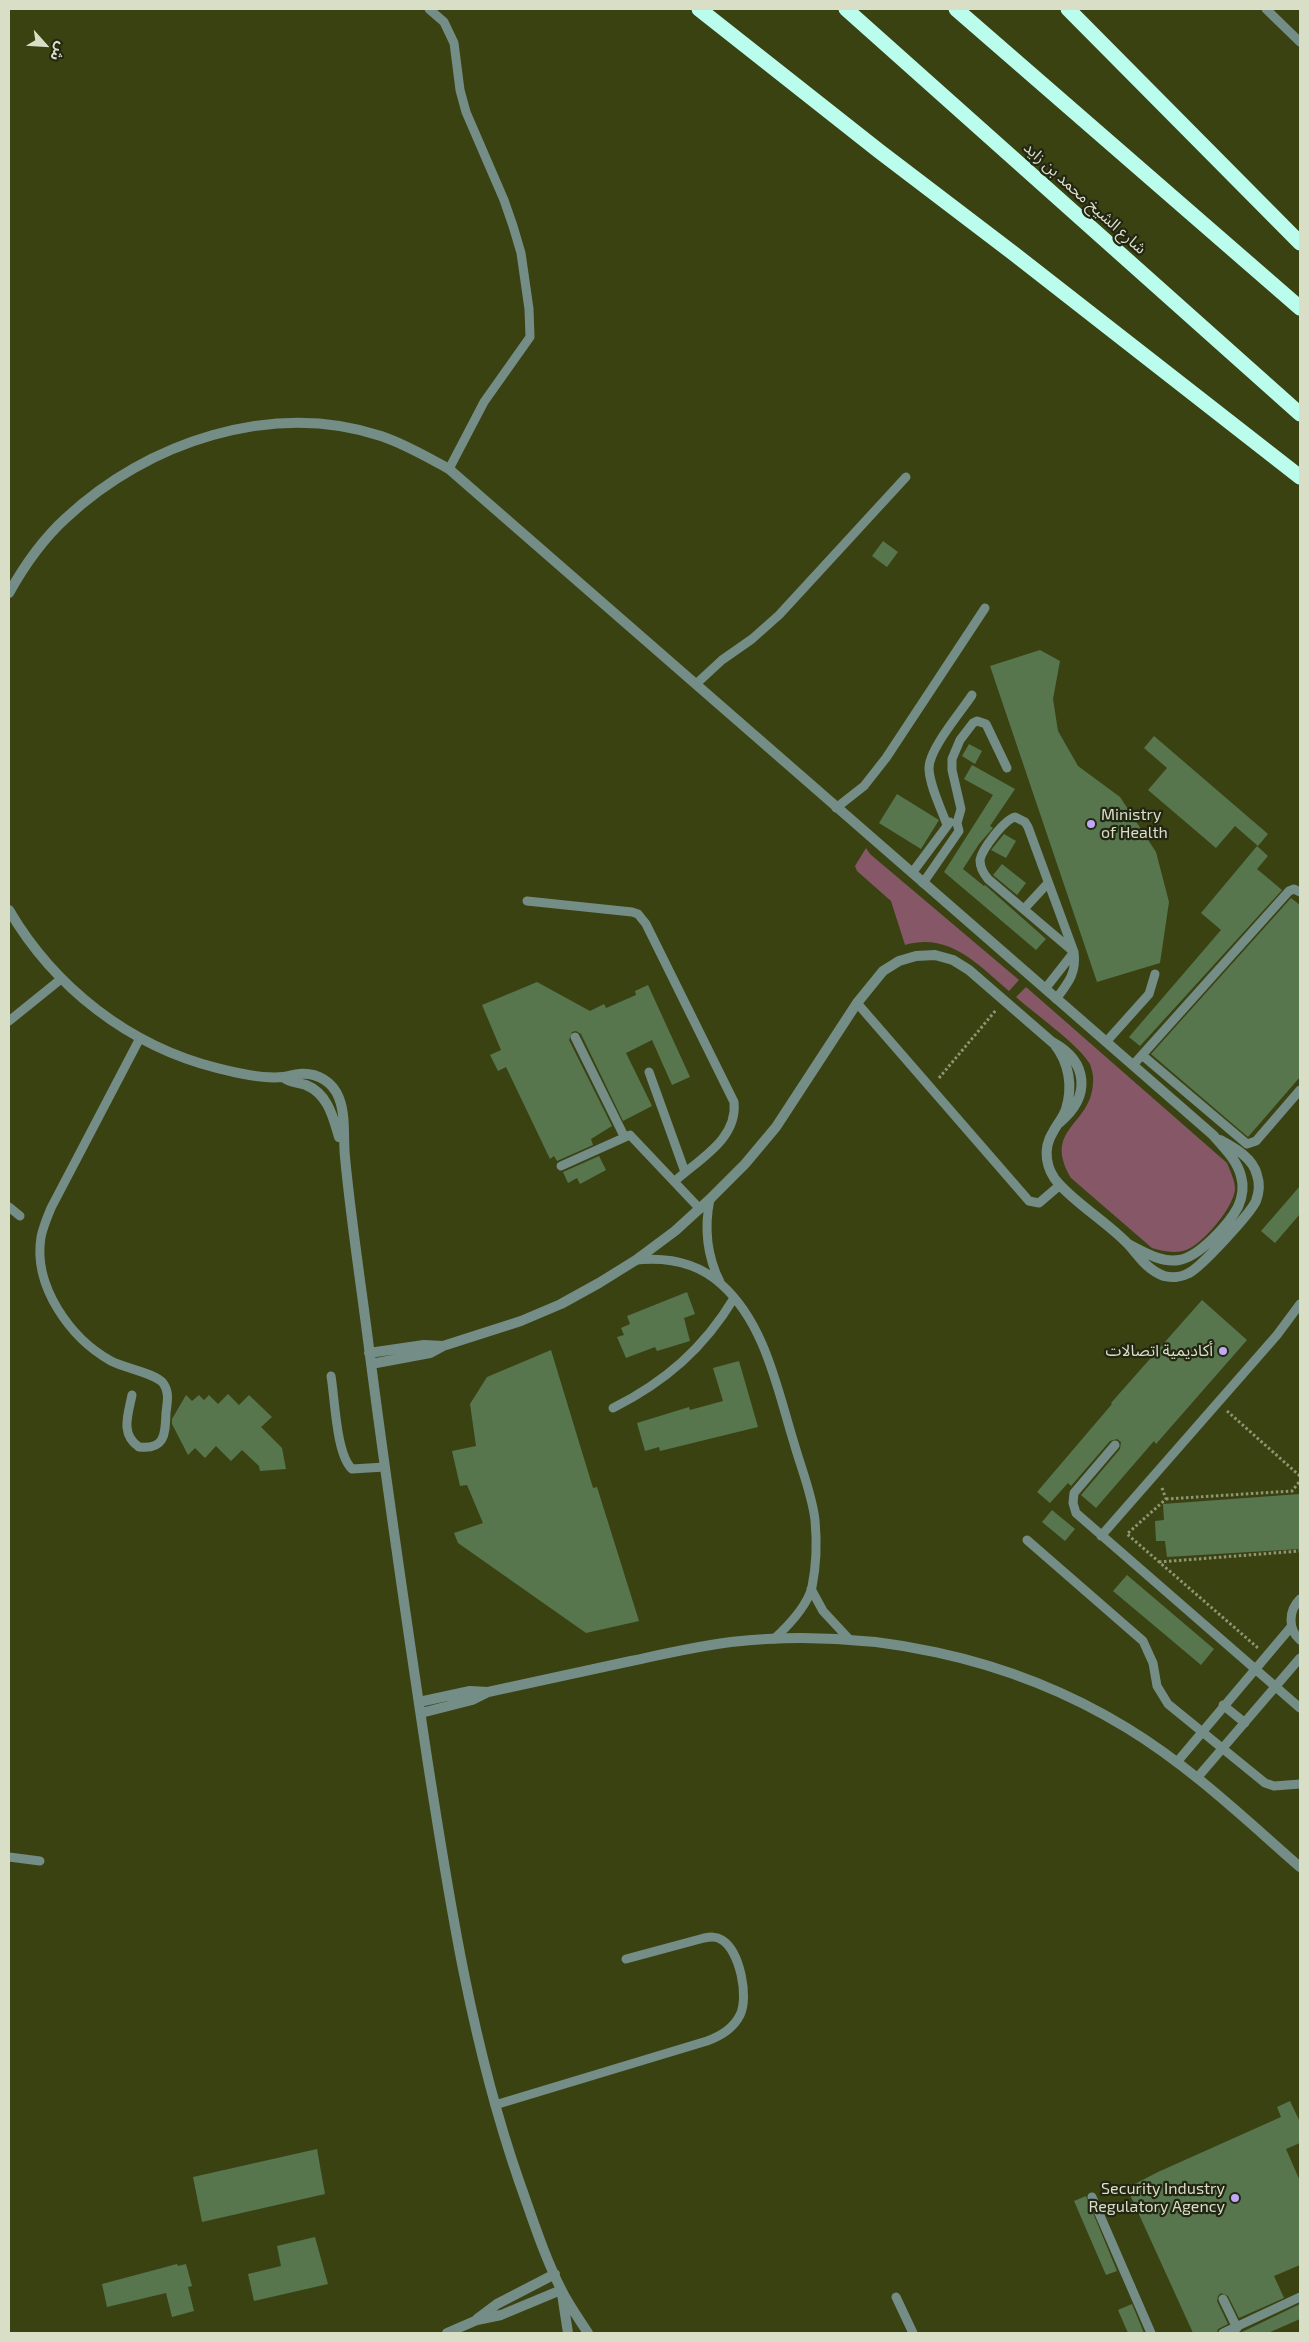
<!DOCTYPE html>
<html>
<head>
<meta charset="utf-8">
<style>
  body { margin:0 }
  #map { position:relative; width:1309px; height:2342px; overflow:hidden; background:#3a4212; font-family:"Exo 2","Noto Sans Arabic",sans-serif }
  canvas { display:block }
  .frame { position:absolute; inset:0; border:10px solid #d9dfc6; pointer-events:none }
  .north { position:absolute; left:20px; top:20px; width:50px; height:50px; -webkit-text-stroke:4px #222612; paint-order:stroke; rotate:116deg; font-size:14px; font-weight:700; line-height:20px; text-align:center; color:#d9dfc6 }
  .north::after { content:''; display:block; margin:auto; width:18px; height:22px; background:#d9dfc6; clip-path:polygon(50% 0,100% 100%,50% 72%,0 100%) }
</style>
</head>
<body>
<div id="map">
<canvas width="1309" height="2342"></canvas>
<div class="frame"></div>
<div class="north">ش</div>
</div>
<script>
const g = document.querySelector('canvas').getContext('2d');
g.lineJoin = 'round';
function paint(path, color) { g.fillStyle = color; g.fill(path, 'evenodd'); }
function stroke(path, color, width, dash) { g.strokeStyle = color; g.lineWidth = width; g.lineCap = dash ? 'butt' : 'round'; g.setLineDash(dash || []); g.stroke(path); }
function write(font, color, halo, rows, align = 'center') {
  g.font = font + ' "Exo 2","Noto Sans Arabic",sans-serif'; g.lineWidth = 4.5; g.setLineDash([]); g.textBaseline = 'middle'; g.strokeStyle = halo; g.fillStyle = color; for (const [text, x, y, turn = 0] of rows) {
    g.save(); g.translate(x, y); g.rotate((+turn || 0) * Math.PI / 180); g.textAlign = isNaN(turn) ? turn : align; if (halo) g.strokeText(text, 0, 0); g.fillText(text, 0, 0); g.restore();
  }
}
const green = new Path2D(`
  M 866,848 L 870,854 L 1019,980 L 1009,991 C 978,965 950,932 905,945 L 891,901 L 857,871 L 855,866 Z
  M 1026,987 L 1227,1163 C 1230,1171 1235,1180 1235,1189 C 1234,1207 1203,1244 1186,1250 C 1174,1254 1163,1251 1152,1248 L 1071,1178 C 1042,1128 1091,1126 1093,1083 C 1094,1077 1092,1070 1090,1064 C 1077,1043 1036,1015 1016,997 Z`);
const building = new Path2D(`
  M 883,541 L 898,552 L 887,567 L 872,556 Z
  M 1040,650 L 1060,661 L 1053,699 L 1058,731 L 1078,766 L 1120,797 L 1156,852 L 1169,902 L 1160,963 L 1097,982 L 990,666 Z
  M 1154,736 L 1268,834 L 1258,846 L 1235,826 L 1216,848 L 1148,790 L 1167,768 L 1144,748 Z
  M 969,744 L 982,751 L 975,764 L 962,756 Z
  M 972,765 L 1015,789 L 990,826 L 993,828 L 979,844 L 963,869 L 984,886 L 985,885 L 1046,939 L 1036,950 L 944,872 L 993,795 L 964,779 Z
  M 897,794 L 939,820 L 921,849 L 879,823 Z
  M 1004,834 L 1016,841 L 1006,858 L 991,850 Z
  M 1257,846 L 1268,856 L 1257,869 L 1282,890 L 1140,1046 L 1129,1037 L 1221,930 L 1201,913 Z
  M 1002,864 L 1026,883 L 1017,895 L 993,875 Z
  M 1291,898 L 1300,905 L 1300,1077 L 1248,1137 L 1151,1054 Z
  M 537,982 L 590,1011 L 604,1004 L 606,1008 L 636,995 L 635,991 L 648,985 L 690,1077 L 672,1085 L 652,1040 L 626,1053 L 652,1106 L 623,1121 L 581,1034 L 576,1031 L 572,1032 L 569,1040 L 612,1126 L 591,1139 L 593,1145 L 557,1161 L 554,1156 L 550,1159 L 506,1067 L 498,1071 L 490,1055 L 501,1050 L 482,1005 Z
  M 599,1156 L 606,1170 L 580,1184 L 577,1178 L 568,1183 L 563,1172 Z
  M 1300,1186 L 1300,1214 L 1275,1243 L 1261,1231 Z
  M 687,1292 L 695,1314 L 684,1318 L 690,1341 L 657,1351 L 655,1347 L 626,1358 L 617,1337 L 624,1335 L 621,1328 L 630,1324 L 627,1316 Z
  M 1202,1300 L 1247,1340 L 1156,1444 L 1154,1441 L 1096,1508 L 1081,1495 L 1120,1449 L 1121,1442 L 1117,1439 L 1110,1441 L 1071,1486 L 1068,1483 L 1050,1503 L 1037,1492 L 1112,1404 L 1111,1403 Z
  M 551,1350 L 593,1488 L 597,1487 L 639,1621 L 586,1633 L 458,1543 L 454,1533 L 483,1523 L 467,1485 L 460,1486 L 452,1451 L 476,1446 L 470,1404 L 487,1377 Z
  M 739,1361 L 758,1427 L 660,1451 L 659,1447 L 645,1451 L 637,1423 L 689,1407 L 690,1410 L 723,1401 L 713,1368 Z
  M 228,1394 L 239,1405 L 249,1395 L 272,1417 L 261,1427 L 282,1448 L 286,1469 L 260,1471 L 259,1466 L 242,1450 L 231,1461 L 216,1446 L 205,1458 L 195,1448 L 188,1455 L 172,1424 L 172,1419 L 186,1395 L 192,1401 L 199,1395 L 204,1400 L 209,1395 L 218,1404 Z
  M 1300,1494 L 1300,1549 L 1167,1557 L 1165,1541 L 1156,1541 L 1155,1521 L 1164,1520 L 1163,1504 Z
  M 1052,1510 L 1075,1529 L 1065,1541 L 1042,1522 Z
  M 1127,1575 L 1214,1649 L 1201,1665 L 1113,1591 Z
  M 1290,2101 L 1300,2122 L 1300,2143 L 1286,2149 L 1300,2181 L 1300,2265 L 1274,2276 L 1284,2298 L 1239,2318 L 1228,2296 L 1221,2293 L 1218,2296 L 1217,2301 L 1228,2324 L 1218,2329 L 1217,2333 L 1193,2333 L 1127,2188 L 1158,2172 L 1281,2117 L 1277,2107 Z
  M 317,2149 L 325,2194 L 202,2222 L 193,2177 Z
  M 1086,2196 L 1117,2271 L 1106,2275 L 1074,2201 Z
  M 315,2237 L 328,2284 L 254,2301 L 248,2274 L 281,2266 L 277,2246 Z
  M 177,2264 L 178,2266 L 186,2264 L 192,2286 L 188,2287 L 194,2311 L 172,2317 L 166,2293 L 107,2307 L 102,2284 Z
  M 1132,2304 L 1144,2333 L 1128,2333 L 1118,2310 Z
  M 1300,2304 L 1300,2319 L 1268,2333 L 1240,2333 Z`);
const path = new Path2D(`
  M 939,1078 L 996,1010
  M 1227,1411 L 1300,1476
  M 1162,1488 L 1166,1499 L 1127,1534 L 1258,1648
  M 1166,1499 L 1292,1491 L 1300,1481
  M 1159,1562 L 1300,1551`);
const service = new Path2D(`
  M 429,9 L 444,22 L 454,43 L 460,90 L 466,112 L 504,200 L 513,226 L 521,253 L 529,309 L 530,337 L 484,402 L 449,469
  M 1266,9 L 1300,42
  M 696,684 L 722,660 L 752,639 L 779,615 L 906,477
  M 836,808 L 864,786 L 886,758 L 985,608
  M 1015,817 L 1025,822 L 1028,827 L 1074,952 L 988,879 C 983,873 980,868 980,860 C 982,849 1004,820 1015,817 Z
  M 947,825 C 941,808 930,787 929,769 C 928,750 961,712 972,695
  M 912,873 L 950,822
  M 923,883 L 959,831 L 957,823 L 961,809 L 952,770 L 952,759 L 960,740 L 973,723 L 977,721 L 986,724 L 1007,768
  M 527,901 L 632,912 L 638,914 L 646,924 L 734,1102 C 738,1139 699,1159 675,1181
  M 1024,909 L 1048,883
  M 1045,989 L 1074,952
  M 1056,999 C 1068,983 1077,973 1074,952
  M 857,1003 L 1029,1201 L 1039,1203 L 1060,1185
  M 9,1021 L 61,979
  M 575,1037 L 624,1136
  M 1106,1042 L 1149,994 L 1155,974
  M 1142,1055 L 1247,1144 L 1256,1141 L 1300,1090
  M 1133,1065 L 1289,891 L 1294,889 L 1300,892
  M 649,1072 L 685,1172
  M 561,1166 L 630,1135 L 700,1209
  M 710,1199 C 704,1228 707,1256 720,1282
  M 9,1207 L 20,1216
  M 636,1260 C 667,1257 697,1262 721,1284 C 765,1323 777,1388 794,1443 C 801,1468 812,1494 815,1520 C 817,1541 816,1567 812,1587 C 807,1607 788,1626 774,1639
  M 331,1376 C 335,1399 336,1454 352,1469 L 385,1467
  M 132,1395 C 128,1415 120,1434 139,1447 C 166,1450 165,1433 166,1413 C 167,1403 170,1392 163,1383 C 155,1373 124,1368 111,1361 C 70,1338 33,1286 41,1237 C 43,1227 47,1218 51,1208 L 140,1038
  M 613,1408 C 665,1382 704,1348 734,1298
  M 1115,1445 L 1074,1493 L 1073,1503 L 1076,1513 L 1300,1708
  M 1101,1536 L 1277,1335 L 1300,1304
  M 1027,1540 L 1143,1641 L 1153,1663 L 1157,1686 L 1168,1704 L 1265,1783 L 1274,1786 L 1300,1784
  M 811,1589 L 823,1611 L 849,1639
  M 1300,1599 C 1288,1611 1288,1629 1300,1640
  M 1223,1705 L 1245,1723
  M 1177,1762 L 1291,1627
  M 1197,1778 L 1300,1658
  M 9,1857 L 40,1861
  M 495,2105 L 707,2041 C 721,2036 733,2029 740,2015 C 749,1997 740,1951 722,1940 C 716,1936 710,1937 704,1938 L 626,1959
  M 1092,2197 L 1151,2333
  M 896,2297 L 913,2333
  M 1223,2299 L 1237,2328
  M 1223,2333 L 1300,2297`);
const minor = new Path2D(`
  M 9,593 C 24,566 43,539 66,518 C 147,442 272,400 381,436 C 405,444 427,457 449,469 L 1213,1135 C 1224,1148 1237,1160 1241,1176 C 1244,1186 1242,1198 1238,1207 C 1229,1224 1199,1257 1179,1260 C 1161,1263 1144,1252 1128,1244
  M 9,910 C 54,987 129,1046 217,1068 C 237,1073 262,1079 283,1077 C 289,1077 294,1074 299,1074 C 317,1072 333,1082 339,1098 C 346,1116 343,1138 345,1157 C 351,1221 361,1284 369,1348 C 387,1487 407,1625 428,1764 C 450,1905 472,2045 519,2181 C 532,2217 544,2256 562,2291 C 569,2305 579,2319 588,2333
  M 1055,1045 C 1069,1063 1073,1086 1066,1109 C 1063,1118 1057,1124 1053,1132 C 1042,1149 1046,1170 1059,1184 C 1079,1206 1107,1222 1128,1244 C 1139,1256 1147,1270 1164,1276 C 1172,1278 1182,1277 1189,1273 C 1201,1267 1250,1214 1256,1201 C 1259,1193 1260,1184 1257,1175 C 1253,1158 1235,1148 1220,1140
  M 283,1077 C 290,1083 297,1082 306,1085 C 328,1094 333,1117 339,1137
  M 369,1353 L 424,1345 L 443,1346
  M 371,1364 L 430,1353 L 443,1346 L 521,1321 L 561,1304 L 599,1283 L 636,1260 L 675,1231 L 710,1199 L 745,1164 L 776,1127 L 857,1003 L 883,971 L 899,961 L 916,956 L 935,955 L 953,960 L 969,970 L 1052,1042 C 1089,1062 1091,1097 1059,1123
  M 419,1702 L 470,1691 L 488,1692
  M 421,1713 L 472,1700 L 488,1692 C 536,1682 583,1671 631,1661 C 664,1654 698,1646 731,1642 C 869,1627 1009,1656 1127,1728 C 1191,1767 1245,1819 1300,1867
  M 562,2294 L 568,2333
  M 477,2319 L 497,2304 L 555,2274
  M 447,2333 L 477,2320 L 501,2315 L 561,2290`);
const motorway = new Path2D(`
  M 699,9 L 879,151 L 1013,253 L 1300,477
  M 846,9 L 1300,414
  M 956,9 L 1300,308
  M 1068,9 L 1300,243`);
const markers = [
  [1091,824,5,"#c0a8f4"],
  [1223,1351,5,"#c0a8f4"],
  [1235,2198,5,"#c0a8f4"]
];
const streetNames = [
  ["شارع الشيخ محمد بن زايد",1085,198,42]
];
const poiNames = [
  ["Ministry",1101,815,"left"],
  ["of Health",1101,833,"left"],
  ["أكاديمية اتصالات",1213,1351],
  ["Security Industry",1225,2189],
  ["Regulatory Agency",1225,2207]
];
paint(green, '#865867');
paint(building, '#57764e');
stroke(path, '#8f9673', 3, [2.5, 2.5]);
stroke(service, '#748e87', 9);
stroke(minor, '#748e87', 10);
stroke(motorway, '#bafded', 15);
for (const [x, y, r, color] of markers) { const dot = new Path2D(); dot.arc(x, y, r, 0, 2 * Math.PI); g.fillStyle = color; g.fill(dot); stroke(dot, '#222612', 2); }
write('16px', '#d9dfc6', '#222612', streetNames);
write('16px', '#d9dfc6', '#222612', poiNames, 'right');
</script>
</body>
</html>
